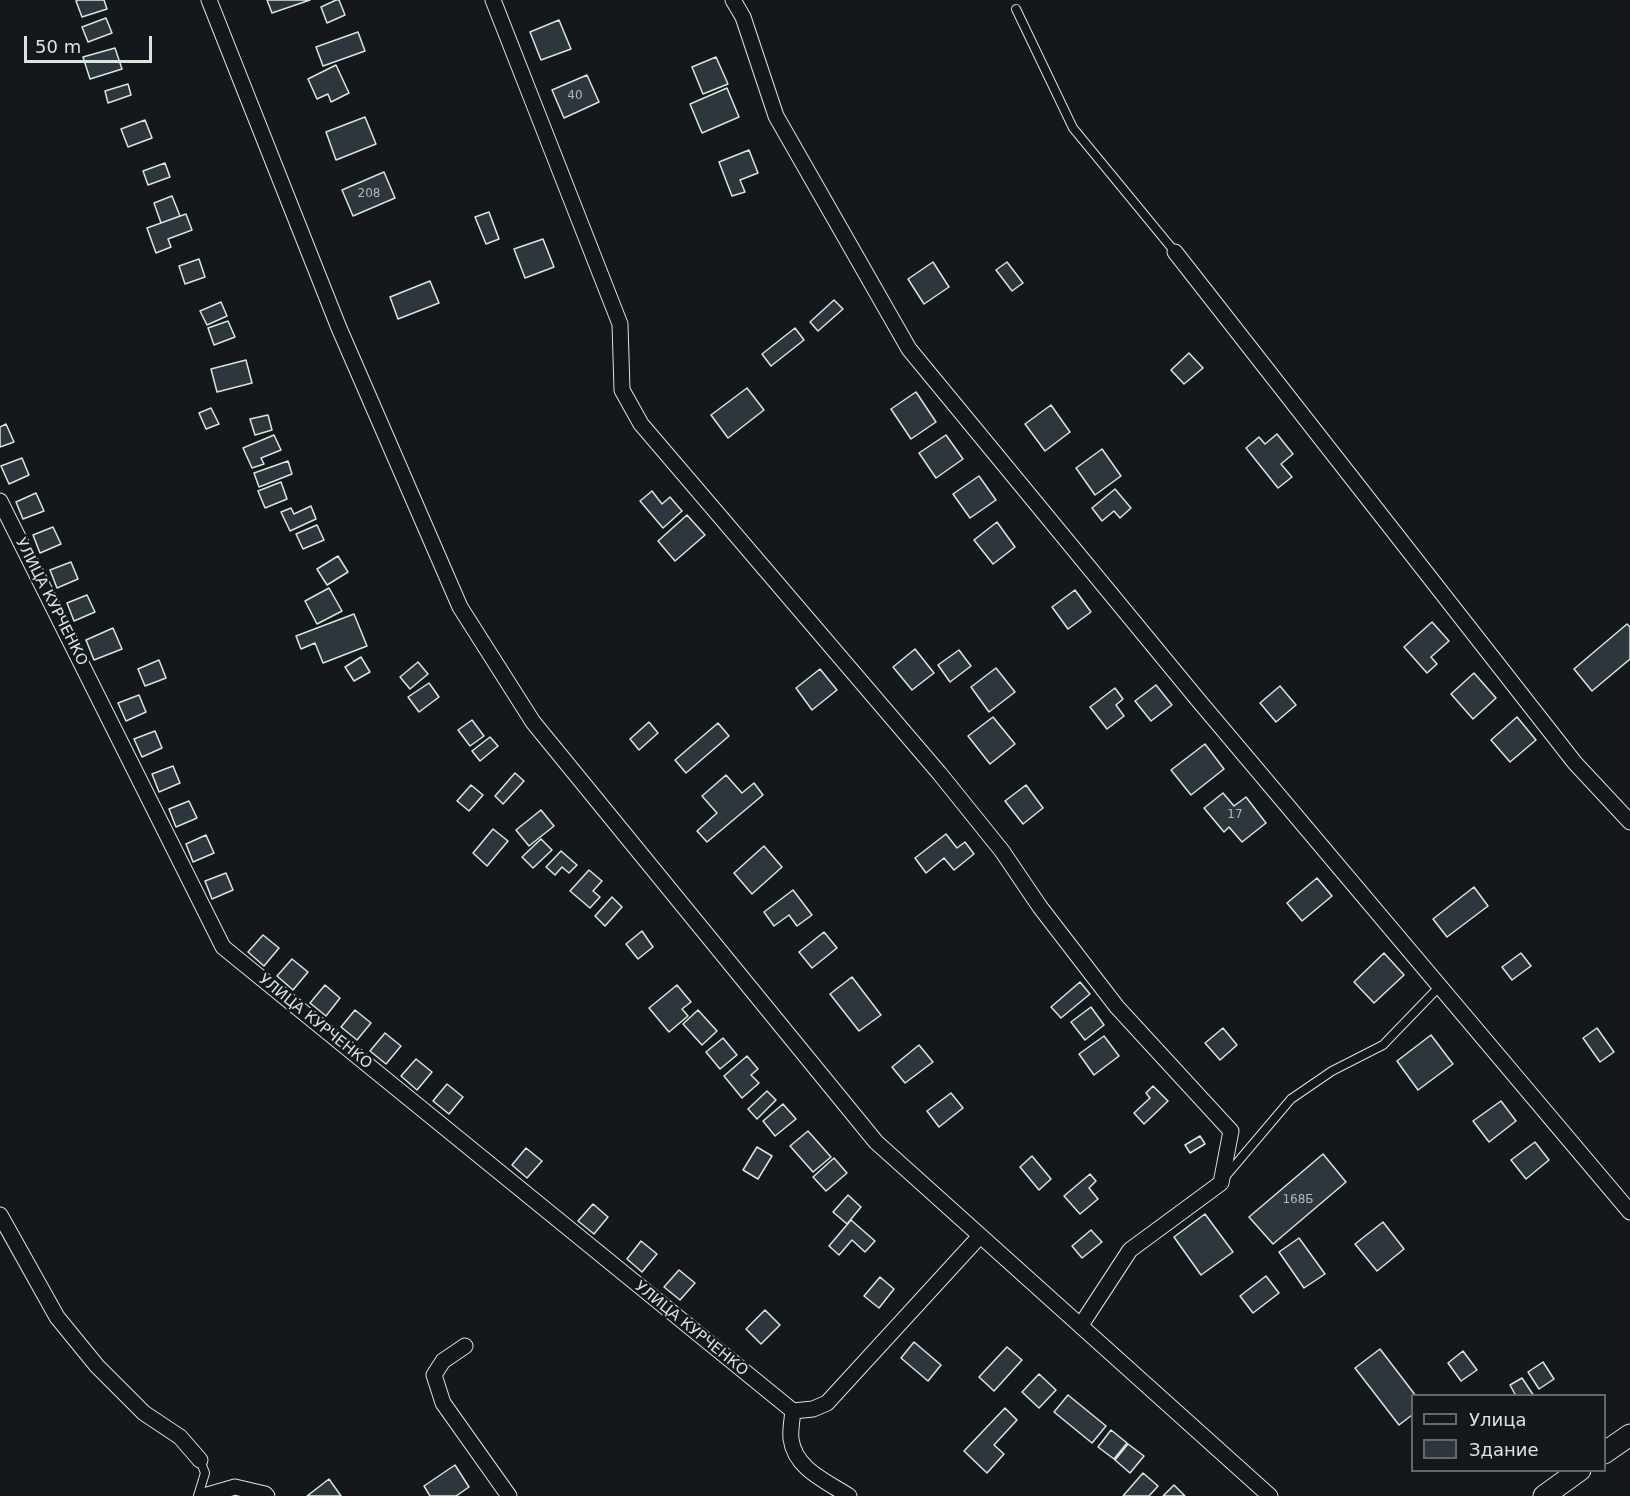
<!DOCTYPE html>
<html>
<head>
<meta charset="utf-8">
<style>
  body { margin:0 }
  #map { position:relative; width:1630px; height:1496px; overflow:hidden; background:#14181c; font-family:"DejaVu Sans",sans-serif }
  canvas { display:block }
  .legend { position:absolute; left:1411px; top:1394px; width:195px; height:78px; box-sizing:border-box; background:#14181c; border:2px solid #626a69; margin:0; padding:8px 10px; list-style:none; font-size:18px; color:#d8e6dc }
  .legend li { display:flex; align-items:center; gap:12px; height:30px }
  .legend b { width:30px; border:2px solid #626a69 }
  .scale { position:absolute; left:24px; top:36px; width:128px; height:27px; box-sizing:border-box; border:3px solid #d8e6dc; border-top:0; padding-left:8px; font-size:18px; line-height:21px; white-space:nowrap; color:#d8e6dc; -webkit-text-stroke:4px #14181c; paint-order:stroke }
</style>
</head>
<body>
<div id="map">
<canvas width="1630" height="1496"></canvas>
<ul class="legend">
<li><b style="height:8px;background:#14181c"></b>Улица</li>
<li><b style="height:16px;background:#2c363c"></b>Здание</li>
</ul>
<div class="scale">50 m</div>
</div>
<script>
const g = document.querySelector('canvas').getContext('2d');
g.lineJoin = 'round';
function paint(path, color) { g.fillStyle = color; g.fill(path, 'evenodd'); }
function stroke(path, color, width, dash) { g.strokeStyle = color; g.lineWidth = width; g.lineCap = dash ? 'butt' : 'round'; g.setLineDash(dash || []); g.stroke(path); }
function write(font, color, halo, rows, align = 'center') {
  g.font = font + ' "DejaVu Sans",sans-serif'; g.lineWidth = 4.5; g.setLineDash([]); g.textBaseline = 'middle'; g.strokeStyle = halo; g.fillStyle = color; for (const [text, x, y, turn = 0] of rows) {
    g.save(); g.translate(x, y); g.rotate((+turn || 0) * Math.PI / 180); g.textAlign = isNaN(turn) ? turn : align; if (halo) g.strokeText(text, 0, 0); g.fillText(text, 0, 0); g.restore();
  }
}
const building = new Path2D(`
  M 78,0 L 104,0 L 107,9 L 82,17 L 76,1 Z
  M 267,0 L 310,0 L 272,13 Z
  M 336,0 L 339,0 L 345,15 L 327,23 L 321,7 Z
  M 106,18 L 112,33 L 88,42 L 82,27 Z
  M 559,20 L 571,49 L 541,60 L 530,32 Z
  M 358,32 L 365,51 L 323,66 L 316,47 Z
  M 115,48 L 122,69 L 90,79 L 83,57 Z
  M 716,57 L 728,84 L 703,94 L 692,67 Z
  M 336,65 L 349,93 L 331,102 L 328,94 L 317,99 L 308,79 Z
  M 587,75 L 599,102 L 564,118 L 552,90 Z
  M 128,84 L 131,95 L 108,103 L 105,91 Z
  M 727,88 L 739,117 L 702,133 L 690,104 Z
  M 365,117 L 376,144 L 336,160 L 326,132 Z
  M 145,120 L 152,138 L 128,147 L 121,129 Z
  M 749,150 L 758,173 L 740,180 L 745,192 L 732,196 L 719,162 Z
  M 165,163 L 170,177 L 148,185 L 143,171 Z
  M 384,172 L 395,198 L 353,216 L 342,190 Z
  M 172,196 L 180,216 L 161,223 L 154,203 Z
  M 489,212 L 499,239 L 486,244 L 475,217 Z
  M 186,214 L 192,230 L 168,239 L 171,247 L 156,253 L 147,228 Z
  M 543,239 L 554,267 L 525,278 L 514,249 Z
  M 199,259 L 205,277 L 185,284 L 179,266 Z
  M 933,262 L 949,287 L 924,304 L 908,279 Z
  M 1007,262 L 1023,283 L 1012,291 L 996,270 Z
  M 430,281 L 439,303 L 398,319 L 390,297 Z
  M 834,300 L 843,309 L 818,331 L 810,322 Z
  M 221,302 L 227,316 L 207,325 L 200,311 Z
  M 228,321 L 235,337 L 214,345 L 208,328 Z
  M 795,328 L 804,340 L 771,366 L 762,354 Z
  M 1189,353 L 1203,368 L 1184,384 L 1171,370 Z
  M 246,360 L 252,383 L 217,392 L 211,369 Z
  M 747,388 L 764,410 L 728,438 L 711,415 Z
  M 916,392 L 936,422 L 911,439 L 891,409 Z
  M 1051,405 L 1070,432 L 1045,451 L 1025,424 Z
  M 211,408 L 219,424 L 206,429 L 199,413 Z
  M 268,415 L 272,430 L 255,435 L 250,419 Z
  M 6,424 L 14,442 L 0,447 L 0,427 Z
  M 1277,434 L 1293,454 L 1281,464 L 1292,477 L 1278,488 L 1246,448 L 1259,437 L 1265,444 Z
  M 274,435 L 281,450 L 261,458 L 264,464 L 252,468 L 243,448 Z
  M 946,435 L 963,459 L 936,478 L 919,453 Z
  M 1102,449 L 1121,476 L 1095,495 L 1076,468 Z
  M 22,458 L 29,475 L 9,484 L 1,466 Z
  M 288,461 L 292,474 L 259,487 L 254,473 Z
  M 979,476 L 996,500 L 970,518 L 953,494 Z
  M 281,482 L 287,499 L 265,508 L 258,491 Z
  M 1115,489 L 1131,508 L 1120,518 L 1114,511 L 1102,521 L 1092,508 Z
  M 652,491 L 662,504 L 670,497 L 682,511 L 663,528 L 640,501 Z
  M 36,493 L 44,511 L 23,519 L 16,502 Z
  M 311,506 L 316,519 L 290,531 L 281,512 L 291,508 L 294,514 Z
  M 687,515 L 705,535 L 675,561 L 658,541 Z
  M 997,522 L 1015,547 L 993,564 L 974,540 Z
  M 317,525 L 324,540 L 303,549 L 296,534 Z
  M 53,527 L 61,544 L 40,553 L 33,535 Z
  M 338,556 L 348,572 L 327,585 L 317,569 Z
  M 71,562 L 78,579 L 57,588 L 50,570 Z
  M 329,588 L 342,611 L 317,624 L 305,601 Z
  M 1075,590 L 1091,612 L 1068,629 L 1052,607 Z
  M 87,595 L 95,612 L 74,621 L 67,603 Z
  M 354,614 L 367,646 L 323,663 L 315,643 L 301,649 L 296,636 Z
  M 1432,622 L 1449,641 L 1431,657 L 1437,664 L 1427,673 L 1404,647 Z
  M 1627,624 L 1630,627 L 1630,659 L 1592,691 L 1574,669 Z
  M 113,628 L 122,649 L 94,660 L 86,640 Z
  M 915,649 L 934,673 L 912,690 L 893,667 Z
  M 959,650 L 971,666 L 950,682 L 938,665 Z
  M 361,657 L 370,672 L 354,681 L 345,667 Z
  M 159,660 L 166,678 L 145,686 L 138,669 Z
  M 418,662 L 428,674 L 410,689 L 400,677 Z
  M 996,668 L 1015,692 L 989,712 L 971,687 Z
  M 820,669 L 837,690 L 812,710 L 796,688 Z
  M 1474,673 L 1496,698 L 1473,719 L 1451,694 Z
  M 429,683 L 439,697 L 419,712 L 408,697 Z
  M 1156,685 L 1172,705 L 1151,721 L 1135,701 Z
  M 1280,686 L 1296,705 L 1276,722 L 1260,703 Z
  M 1115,688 L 1123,699 L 1116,705 L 1124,716 L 1107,729 L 1090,707 Z
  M 139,695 L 146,712 L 126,721 L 118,703 Z
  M 993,717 L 1015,744 L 990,764 L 968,736 Z
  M 1517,717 L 1536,740 L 1510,762 L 1491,740 Z
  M 472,720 L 484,736 L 470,746 L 458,730 Z
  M 649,722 L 658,733 L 639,750 L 630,739 Z
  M 718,723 L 729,736 L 686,773 L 675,760 Z
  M 155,731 L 162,748 L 142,757 L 134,739 Z
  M 490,737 L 498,746 L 480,761 L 472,751 Z
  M 1205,744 L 1224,769 L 1191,795 L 1171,770 Z
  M 173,766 L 180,783 L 159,792 L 152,774 Z
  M 515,773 L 524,781 L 503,804 L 495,796 Z
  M 726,775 L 742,793 L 754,783 L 763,795 L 707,842 L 697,831 L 717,813 L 702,796 Z
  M 471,785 L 483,795 L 469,811 L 457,801 Z
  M 1026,785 L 1043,808 L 1023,824 L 1005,801 Z
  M 1223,793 L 1234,806 L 1246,797 L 1266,823 L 1242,842 L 1229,827 L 1224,832 L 1204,808 Z
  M 189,801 L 197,818 L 176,827 L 169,809 Z
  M 541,810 L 554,826 L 529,846 L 516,830 Z
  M 493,829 L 508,841 L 487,866 L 473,853 Z
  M 946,834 L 957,848 L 965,842 L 974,854 L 954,870 L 944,858 L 926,873 L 915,858 Z
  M 206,835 L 214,853 L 193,862 L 186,844 Z
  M 541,839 L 552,850 L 533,868 L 522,857 Z
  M 764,846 L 782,867 L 752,894 L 734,873 Z
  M 561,851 L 577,865 L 569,873 L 562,867 L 555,875 L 546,867 Z
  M 589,870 L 602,881 L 593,891 L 600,897 L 590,908 L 570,891 Z
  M 226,873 L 233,890 L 212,899 L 205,881 Z
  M 1317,878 L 1332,896 L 1302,921 L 1287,903 Z
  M 1474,887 L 1488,906 L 1447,937 L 1433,919 Z
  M 793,890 L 812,915 L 797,926 L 789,915 L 774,926 L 764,912 Z
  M 612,897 L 622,907 L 605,926 L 595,916 Z
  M 642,931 L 653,947 L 638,959 L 626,944 Z
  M 824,932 L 837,948 L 812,968 L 799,952 Z
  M 263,935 L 279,948 L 264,966 L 248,952 Z
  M 1384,953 L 1404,975 L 1374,1003 L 1354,982 Z
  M 1521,953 L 1531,966 L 1512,980 L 1502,967 Z
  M 292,959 L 308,972 L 293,990 L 277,976 Z
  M 852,977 L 881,1015 L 859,1031 L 830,994 Z
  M 1080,982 L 1090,994 L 1061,1018 L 1051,1007 Z
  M 325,985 L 340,998 L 326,1016 L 310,1003 Z
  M 677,985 L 691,1002 L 682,1009 L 688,1016 L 669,1032 L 649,1008 Z
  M 1091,1007 L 1104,1025 L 1085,1040 L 1071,1022 Z
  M 355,1010 L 371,1023 L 357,1040 L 341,1027 Z
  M 698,1010 L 717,1031 L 702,1045 L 683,1024 Z
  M 1223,1028 L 1237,1045 L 1220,1060 L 1205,1043 Z
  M 1597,1028 L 1614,1052 L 1600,1062 L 1583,1038 Z
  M 385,1033 L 401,1046 L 386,1064 L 370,1051 Z
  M 1431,1035 L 1453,1064 L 1418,1090 L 1397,1061 Z
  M 1104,1036 L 1119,1056 L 1094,1075 L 1079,1054 Z
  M 723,1038 L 737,1055 L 720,1069 L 706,1052 Z
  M 919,1045 L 933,1062 L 905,1083 L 892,1067 Z
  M 747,1056 L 758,1069 L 751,1075 L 759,1083 L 742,1098 L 724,1076 Z
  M 416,1059 L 432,1072 L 417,1090 L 401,1076 Z
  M 447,1084 L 463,1097 L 449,1114 L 433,1101 Z
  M 1153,1086 L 1168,1101 L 1144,1124 L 1134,1113 L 1150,1098 L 1146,1093 Z
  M 767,1091 L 776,1100 L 757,1119 L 748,1109 Z
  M 951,1093 L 963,1108 L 939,1127 L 927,1111 Z
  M 1501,1101 L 1516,1121 L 1489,1142 L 1473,1121 Z
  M 783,1104 L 796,1119 L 775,1136 L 763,1121 Z
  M 808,1131 L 831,1157 L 813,1172 L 790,1146 Z
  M 1200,1136 L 1205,1144 L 1190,1153 L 1185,1145 Z
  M 1535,1142 L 1549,1160 L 1526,1179 L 1511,1160 Z
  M 757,1147 L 772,1156 L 758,1179 L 743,1170 Z
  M 526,1148 L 542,1161 L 527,1178 L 512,1165 Z
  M 1323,1154 L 1346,1182 L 1273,1244 L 1249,1217 Z
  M 1032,1156 L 1051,1179 L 1039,1190 L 1020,1167 Z
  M 834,1158 L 847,1173 L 826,1191 L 813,1177 Z
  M 1090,1174 L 1096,1181 L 1089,1188 L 1098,1199 L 1080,1214 L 1064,1196 Z
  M 848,1195 L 861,1207 L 847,1224 L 833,1212 Z
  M 593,1204 L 608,1217 L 594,1234 L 578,1221 Z
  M 1205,1214 L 1233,1252 L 1201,1275 L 1174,1237 Z
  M 851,1220 L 875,1241 L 865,1252 L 852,1240 L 839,1255 L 829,1246 Z
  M 1383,1222 L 1404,1249 L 1377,1271 L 1355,1244 Z
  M 1091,1230 L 1102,1242 L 1082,1258 L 1072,1246 Z
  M 1299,1238 L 1325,1274 L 1304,1288 L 1279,1252 Z
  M 641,1241 L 657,1254 L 642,1272 L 627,1259 Z
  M 679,1270 L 695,1283 L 680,1300 L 664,1287 Z
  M 1266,1276 L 1279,1293 L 1253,1313 L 1240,1296 Z
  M 880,1277 L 894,1289 L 879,1308 L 864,1296 Z
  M 765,1310 L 780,1325 L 761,1344 L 746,1329 Z
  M 914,1342 L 941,1365 L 928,1381 L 901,1358 Z
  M 1007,1347 L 1022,1360 L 994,1391 L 979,1377 Z
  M 1380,1349 L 1416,1396 L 1412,1396 L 1412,1415 L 1399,1425 L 1355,1368 Z
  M 1463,1351 L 1477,1370 L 1461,1381 L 1448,1363 Z
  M 1543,1362 L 1554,1379 L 1539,1389 L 1528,1372 Z
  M 1039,1374 L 1056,1390 L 1039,1408 L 1022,1392 Z
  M 1522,1378 L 1534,1396 L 1516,1396 L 1510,1385 Z
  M 1068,1395 L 1106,1426 L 1092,1443 L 1054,1412 Z
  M 1005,1408 L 1017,1420 L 994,1445 L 1004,1454 L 987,1473 L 964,1451 Z
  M 1111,1430 L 1127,1443 L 1114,1459 L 1098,1447 Z
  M 1128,1444 L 1144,1456 L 1130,1473 L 1115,1460 Z
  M 455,1465 L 469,1487 L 456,1496 L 430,1496 L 424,1486 Z
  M 1143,1473 L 1158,1486 L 1149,1496 L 1123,1496 Z
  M 329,1479 L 341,1496 L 307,1496 Z
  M 1174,1485 L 1185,1496 L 1163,1496 Z`);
const lane = new Path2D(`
  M 1016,9 L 1073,128 L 1175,252
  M 1225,1177 L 1291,1099 L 1332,1071 L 1383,1045 L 1440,986
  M 198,1496 L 205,1473 L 200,1460`);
const street = new Path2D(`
  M 209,0 L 339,328 L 460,607 L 533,722 L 876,1142 L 1270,1496
  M 493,0 L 620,324 L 622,390 L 641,424 L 940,774 L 1002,851 L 1040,907 L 1117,1007 L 1231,1131 L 1221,1183 L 1130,1250 L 1081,1325
  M 733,0 L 743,17 L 776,116 L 909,349 L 1199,701 L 1630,1212
  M 1175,252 L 1575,763 L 1630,822
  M 0,501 L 223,947 L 793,1411
  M 0,1215 L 57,1317 L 97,1366 L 144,1413 L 180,1437 L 200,1460
  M 465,1346 L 443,1361 L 434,1375 L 443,1403 L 509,1496
  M 793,1411 L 813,1409 L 827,1403 L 980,1236
  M 793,1411 C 792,1420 790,1431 791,1439 C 795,1469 826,1481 849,1496
  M 204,1496 L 235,1487 L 265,1494 L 267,1496`);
const secondary = new Path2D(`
  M 1604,1453 L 1630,1435
  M 1544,1496 L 1580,1470`);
const numberNames = [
  ["40",575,96],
  ["208",369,194],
  ["17",1235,815],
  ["168Б",1298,1200]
];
const streetNames = [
  ["УЛИЦА КУРЧЕНКО",51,602,63],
  ["УЛИЦА КУРЧЕНКО",315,1022,39],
  ["УЛИЦА КУРЧЕНКО",691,1329,39]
];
paint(building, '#2c363c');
stroke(building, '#d8e6dc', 1.5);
stroke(lane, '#d8e6dc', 10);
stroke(street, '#d8e6dc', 17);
stroke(secondary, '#d8e6dc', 23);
stroke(lane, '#14181c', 8);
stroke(street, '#14181c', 15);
stroke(secondary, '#14181c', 21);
write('12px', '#adbab4', null, numberNames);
write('15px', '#d8e6dc', '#14181c', streetNames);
</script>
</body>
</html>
